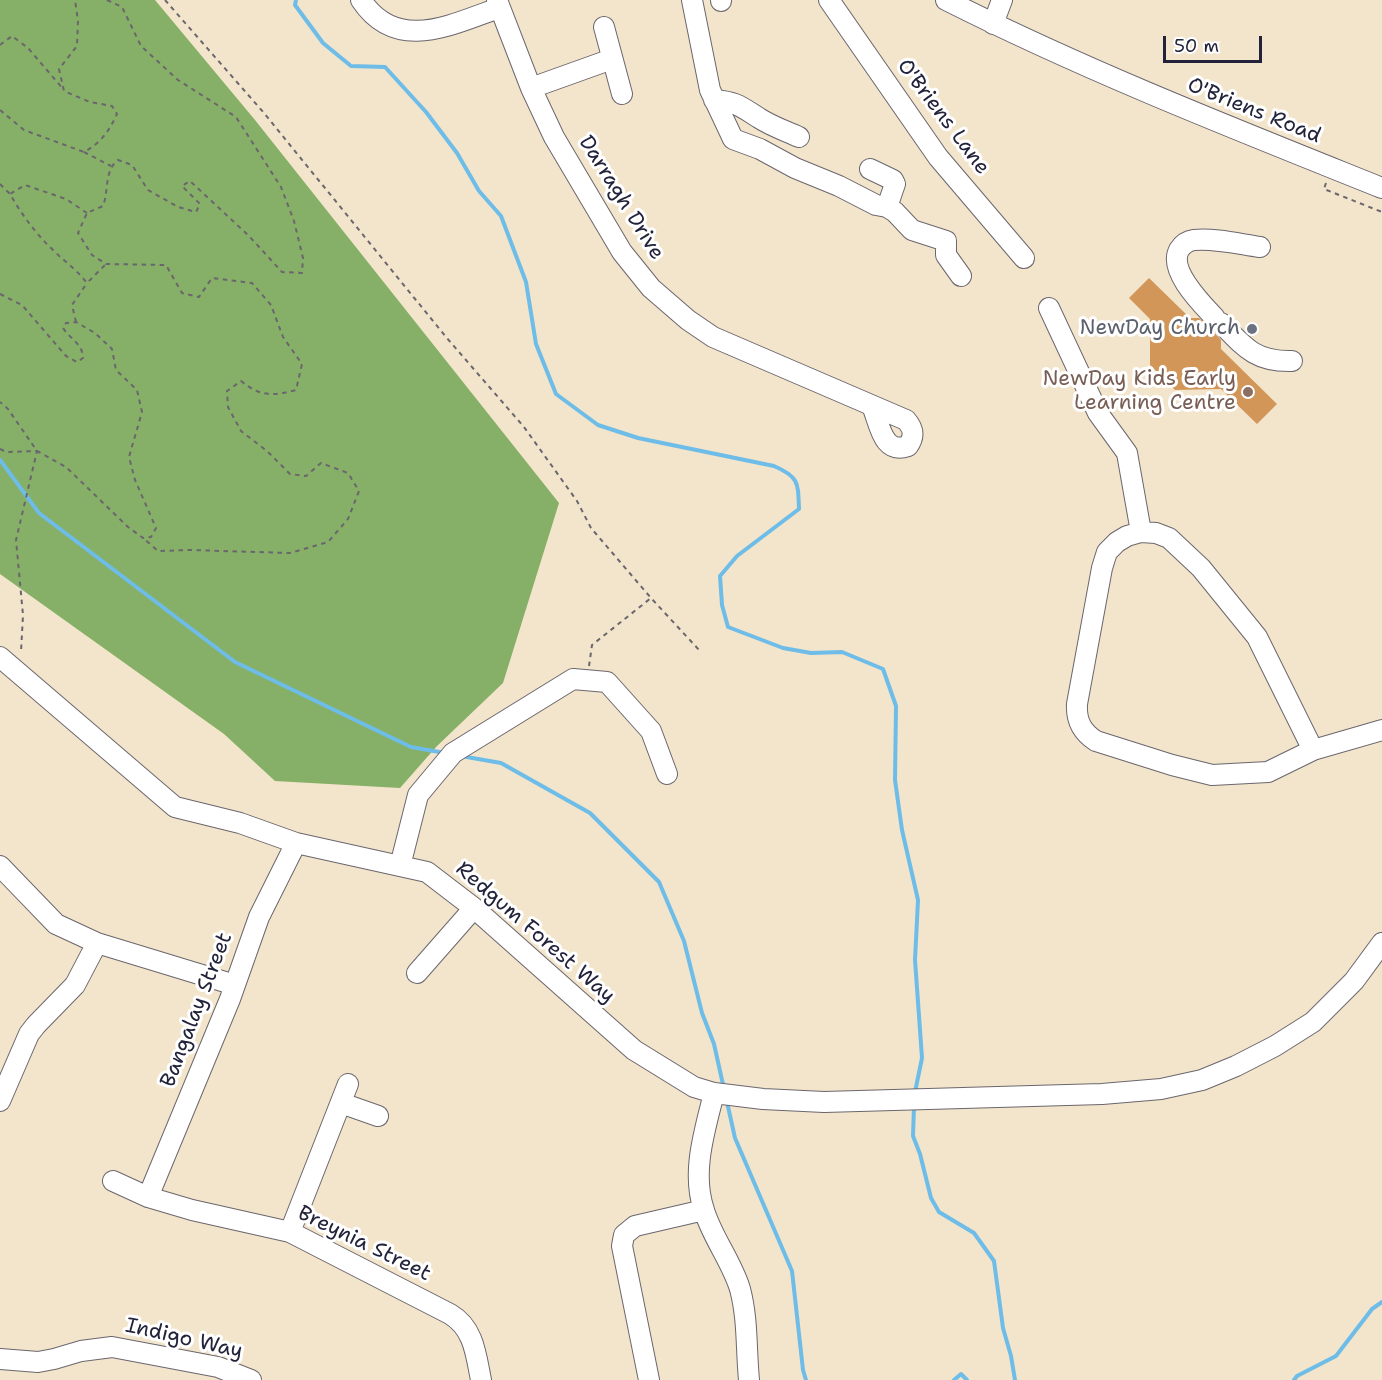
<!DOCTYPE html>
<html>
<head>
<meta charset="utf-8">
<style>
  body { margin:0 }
  #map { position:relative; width:1382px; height:1380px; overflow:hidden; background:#f2e5cb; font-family:"Shantell Sans",sans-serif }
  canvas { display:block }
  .scale { position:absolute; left:1163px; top:36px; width:99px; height:27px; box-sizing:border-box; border:3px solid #22223b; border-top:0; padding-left:8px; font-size:18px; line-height:21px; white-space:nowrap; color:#22223b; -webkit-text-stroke:4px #fff; paint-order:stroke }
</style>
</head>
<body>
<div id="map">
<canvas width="1382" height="1380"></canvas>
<div class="scale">50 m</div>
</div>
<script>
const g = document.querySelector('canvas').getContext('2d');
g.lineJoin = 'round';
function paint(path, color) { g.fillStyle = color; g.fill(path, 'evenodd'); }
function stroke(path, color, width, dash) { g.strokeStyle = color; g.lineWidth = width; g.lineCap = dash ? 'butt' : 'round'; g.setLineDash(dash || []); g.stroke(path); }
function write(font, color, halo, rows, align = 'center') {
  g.font = font + ' "Shantell Sans",sans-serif'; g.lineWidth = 6; g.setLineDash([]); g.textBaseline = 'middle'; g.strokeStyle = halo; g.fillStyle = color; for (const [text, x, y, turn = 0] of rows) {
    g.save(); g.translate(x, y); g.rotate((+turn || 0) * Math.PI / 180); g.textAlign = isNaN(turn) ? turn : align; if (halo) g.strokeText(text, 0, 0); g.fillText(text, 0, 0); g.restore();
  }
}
const forest = new Path2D(`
  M 0,0 L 155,0 L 255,120 L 559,503 L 503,683 L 437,746 L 400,788 L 275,781 L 224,734 L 0,574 Z`);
const stream = new Path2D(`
  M 296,0 L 295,5 L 323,43 L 351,66 L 385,67 L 426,112 L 457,153 L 479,191 L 501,216 L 526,282 L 536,344 L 556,394 L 598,425 L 638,438 L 774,466 C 799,477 798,482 799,509 L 737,556 L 720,576 L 722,605 L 728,627 L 783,648 L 811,653 L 842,652 L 883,669 L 896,706 L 895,780 L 902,830 L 918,900 L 915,960 L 922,1058 L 915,1092
  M 0,460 L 39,513 L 235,662 L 411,747 L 445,753
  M 461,756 L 501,763 L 590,813 L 659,882 L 684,941 L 702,1013 L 714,1044 L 724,1089
  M 727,1102 L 735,1138 L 792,1271 L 803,1370 L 806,1380
  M 914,1106 L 913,1136 L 920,1154 L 931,1198 L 939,1212 L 974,1233 L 994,1261 L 1003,1328 L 1011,1356 L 1015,1380
  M 954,1380 L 961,1374 L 967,1380
  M 1294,1380 L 1297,1376 L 1336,1356 L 1372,1309 L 1382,1302`);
const building = new Path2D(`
  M 1149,278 L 1190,318 L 1199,318 L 1211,329 L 1221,340 L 1221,349 L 1277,404 L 1257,424 L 1221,389 L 1175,390 L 1150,365 L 1150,319 L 1129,298 Z`);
const path = new Path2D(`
  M 107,0 L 122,7 L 141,46 L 178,80 L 236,117 L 281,187 L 294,221 L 303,258 L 302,273 L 282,272 L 249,236 L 190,181 L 182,186 L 200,204 L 196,212 L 178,207 L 148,190 L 132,165 L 118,160 C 104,171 109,190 103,206 L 87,213 L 78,233 L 92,255 L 106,264 L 166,265 L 182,293 L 199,297 L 212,278 L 252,283 L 271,305 L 283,337 L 302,364 L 296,390 C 272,396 261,397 241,381 L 227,391 L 228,407 L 241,431 L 267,451 L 290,474 L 306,476 L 321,463 L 348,473 L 359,491 L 348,519 L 328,542 L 290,553 L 189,550 L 158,551 L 143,538
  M 165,0 L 264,113 L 446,337 L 524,427 L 577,501 L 591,528 L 651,598 L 700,651
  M 0,45 L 12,36 L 28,48 L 64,90
  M 0,110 L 24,130 L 84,152 C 101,143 109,131 117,114 L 112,106 L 90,102 L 64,91 L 59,69 L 77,46 L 78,21 L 75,0
  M 84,152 L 111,166
  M 1326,183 L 1324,189 L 1382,212
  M 0,184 L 10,194
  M 87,213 L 66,199 L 25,185 L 10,194 C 22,215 36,234 53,250 C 65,262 77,270 87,283 L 106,264
  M 0,294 L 22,305 L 66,356 L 77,362 L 83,358 C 83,344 70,339 63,328 L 66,323 L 76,322 L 95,333 L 112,349 L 116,370 L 137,390 L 142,412 L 129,457 L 135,480 L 156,528 L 151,537 L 143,538 L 128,527 L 66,467 L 37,451 L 8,409 L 0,402
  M 76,322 L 72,305 L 87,283
  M 0,449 L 6,452 L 37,451 L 16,540 L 23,615 L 21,652
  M 589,666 L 592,645 L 651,598`);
const minor = new Path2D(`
  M 361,0 C 397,54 452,24 499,8
  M 497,0 L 531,88 L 554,137 L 622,252 L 651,288 L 688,320 L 713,337 L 906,420 C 914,429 915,436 908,446 C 882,455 880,424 872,406
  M 692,0 L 710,90 L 733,139 L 760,149 L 795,168 L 839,186 L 876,205 L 887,207 L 895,212 L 912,230 L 946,241 L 946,255 L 961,276
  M 721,0 L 721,1
  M 829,0 L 938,157 L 1024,258
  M 946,0 C 1087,71 1235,129 1382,188
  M 993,24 L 1002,0
  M 604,27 L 622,94
  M 531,88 L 612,59
  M 714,100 C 737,102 740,106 759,118 C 771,126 786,131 799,137
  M 870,169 L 893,180 L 895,184 L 887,207
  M 1049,308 L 1098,413 L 1127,453 L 1141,532
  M 1215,318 C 1202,304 1168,271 1179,250 C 1182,245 1187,241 1194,240 C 1215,238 1239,244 1260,247
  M 1221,323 C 1245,348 1256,362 1292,361
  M 0,657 L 175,807 L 240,823 L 296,843 L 427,872 L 474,908 L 634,1050 L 694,1087 L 714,1093 L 763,1099 L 824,1102 L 1102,1094 L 1161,1089 L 1202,1080 L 1236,1066 L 1275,1046 L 1313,1022 L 1354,981 L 1382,943
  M 1313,750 L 1257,637 L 1201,568 L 1169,538 L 1156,533 L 1141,532 L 1127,536 L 1117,542 L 1107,552 L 1102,568 L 1077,704 C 1076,721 1082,732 1096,741 L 1172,765 L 1212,775 L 1268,772 L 1313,750 L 1382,730
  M 0,866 L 56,924 L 97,943 L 235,985
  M 400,866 L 418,795 L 453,753 L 573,679 L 607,682 L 651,731 L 667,774
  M 417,973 L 474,908
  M 714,1093 C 705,1130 691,1172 704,1210 C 712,1237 732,1262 740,1289 C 748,1319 746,1349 749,1380
  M 0,1101 L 29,1034 L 36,1025 L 75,985 L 97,943
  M 341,1103 L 378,1116
  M 113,1181 L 148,1197 L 192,1210 L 290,1232 L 450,1314 C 474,1328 476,1355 481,1380
  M 148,1197 L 230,999 L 259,917 L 296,843
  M 290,1232 L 348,1084
  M 0,1359 L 38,1362 L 54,1359 L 81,1351 L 112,1347 L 218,1367 L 251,1380
  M 649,1380 L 622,1246 L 624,1235 L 635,1226 L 704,1210`);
const markers = [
  [1252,329,6,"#6b7280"],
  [1248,392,6,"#8d6e63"]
];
const streetNames = [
  ["O'Briens Road",1254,111,22],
  ["O'Briens Lane",943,117,53],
  ["Darragh Drive",621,198,58],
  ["Redgum Forest Way",535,933,41],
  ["Bangalay Street",197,1010,-69],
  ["Breynia Street",364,1244,26],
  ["Indigo Way",184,1339,13]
];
const worshipNames = [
  ["NewDay Church",1240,329]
];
const educationNames = [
  ["NewDay Kids Early",1236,380],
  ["Learning Centre",1236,404]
];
paint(forest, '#86b067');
stroke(stream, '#6ebce8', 4);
paint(building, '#d39659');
stroke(minor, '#6b666d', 22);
stroke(path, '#6b666d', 2, [4.5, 4.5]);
stroke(minor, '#fff', 20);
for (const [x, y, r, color] of markers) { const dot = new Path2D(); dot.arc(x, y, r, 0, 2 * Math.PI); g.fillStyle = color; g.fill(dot); stroke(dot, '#fff', 2); }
write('21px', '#22223b', '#fff', streetNames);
write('21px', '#5b616d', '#fff', worshipNames, 'right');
write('21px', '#785e54', '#fff', educationNames, 'right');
</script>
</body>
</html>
